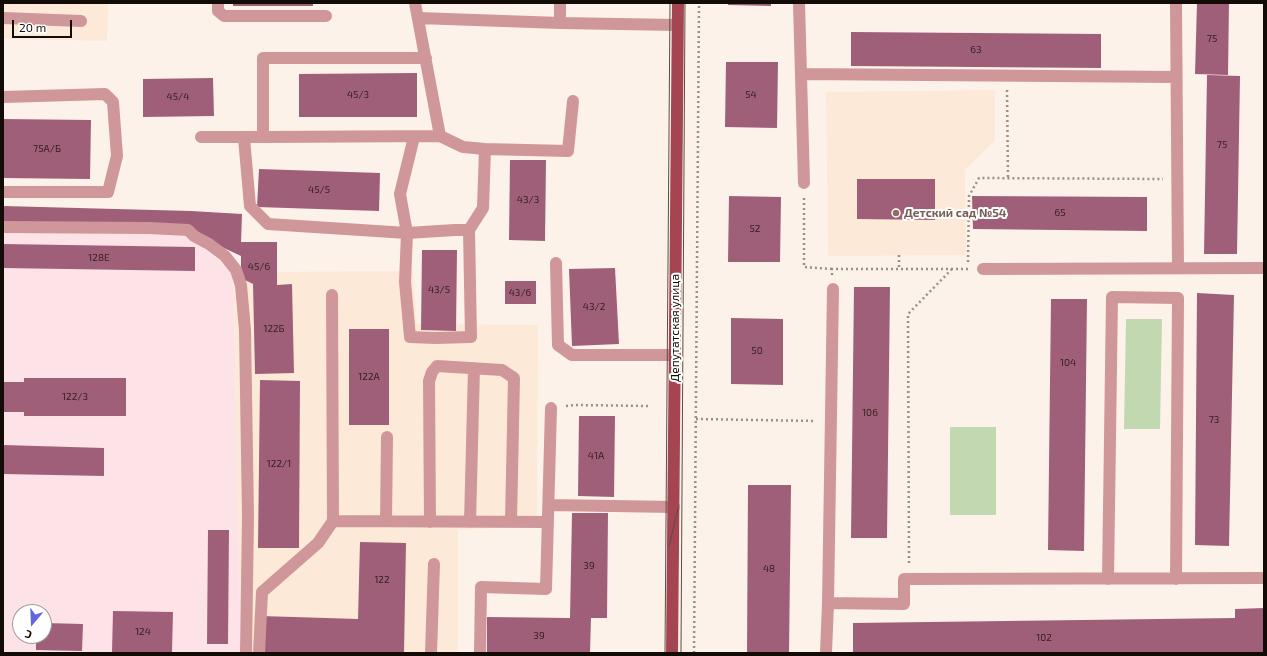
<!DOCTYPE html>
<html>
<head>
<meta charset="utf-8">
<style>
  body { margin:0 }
  #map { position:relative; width:1267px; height:656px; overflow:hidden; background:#fdf2e9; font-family:"Exo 2",sans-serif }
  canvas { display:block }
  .frame { position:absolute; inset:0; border:4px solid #130b05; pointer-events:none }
  .north { position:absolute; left:12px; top:604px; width:40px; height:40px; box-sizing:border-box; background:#fff; border:1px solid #a19d9b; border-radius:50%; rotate:199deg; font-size:11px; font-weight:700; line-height:16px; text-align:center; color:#130b05 }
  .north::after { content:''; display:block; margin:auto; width:14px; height:18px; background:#6166de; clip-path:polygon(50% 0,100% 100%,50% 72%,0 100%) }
  .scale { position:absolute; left:12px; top:20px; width:60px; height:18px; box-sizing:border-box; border:2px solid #130b05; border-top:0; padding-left:5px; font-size:12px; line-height:14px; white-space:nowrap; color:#130b05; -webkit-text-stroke:3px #fff; paint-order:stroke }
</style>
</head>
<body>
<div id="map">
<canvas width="1267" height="656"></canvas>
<div class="frame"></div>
<div class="north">С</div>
<div class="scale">20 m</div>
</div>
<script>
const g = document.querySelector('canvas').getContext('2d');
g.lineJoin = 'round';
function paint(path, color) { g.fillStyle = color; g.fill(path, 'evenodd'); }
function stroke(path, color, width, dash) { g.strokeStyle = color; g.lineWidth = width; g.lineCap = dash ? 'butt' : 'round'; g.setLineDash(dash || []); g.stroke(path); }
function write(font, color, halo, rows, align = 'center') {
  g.font = font + ' "Exo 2",sans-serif'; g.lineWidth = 4; g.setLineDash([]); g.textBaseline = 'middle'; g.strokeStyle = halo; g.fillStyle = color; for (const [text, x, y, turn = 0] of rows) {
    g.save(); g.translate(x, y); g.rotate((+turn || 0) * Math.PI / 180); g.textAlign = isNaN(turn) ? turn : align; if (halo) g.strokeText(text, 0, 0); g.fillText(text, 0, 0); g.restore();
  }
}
const built = new Path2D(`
  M 3,3 L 108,3 L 107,41 L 3,39 Z
  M 995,90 L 995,140 L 965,170 L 966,255 L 828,256 L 826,92 Z
  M 413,271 L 417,324 L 538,325 L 537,526 L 458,530 L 458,653 L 241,653 L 233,272 Z`);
const industrial = new Path2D(`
  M 3,228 L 187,232 L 233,272 L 241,653 L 3,652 ZM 20,612 L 44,612 L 44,636 L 20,636 Z`);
const green = new Path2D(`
  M 1126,319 L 1162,319 L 1160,429 L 1124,429 Z
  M 950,427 L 996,427 L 996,515 L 950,515 Z`);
const building = new Path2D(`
  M 233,3 L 313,3 L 313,6 L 233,6 Z
  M 728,3 L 771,3 L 771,6 L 728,5 Z
  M 1197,3 L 1229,3 L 1228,75 L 1195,74 Z
  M 851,32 L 1101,34 L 1101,68 L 851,66 Z
  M 726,62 L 778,62 L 777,128 L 725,127 Z
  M 417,73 L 417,117 L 299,117 L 299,74 Z
  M 1207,75 L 1240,76 L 1237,254 L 1204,254 Z
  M 213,78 L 214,116 L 143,117 L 143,79 Z
  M 3,119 L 91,120 L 90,179 L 3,178 Z
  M 510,160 L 546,160 L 545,241 L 509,240 Z
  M 259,169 L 380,173 L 379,211 L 257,207 Z
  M 857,179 L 935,179 L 935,220 L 857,219 Z
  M 729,196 L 781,197 L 780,262 L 728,262 Z
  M 972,196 L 1147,197 L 1147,231 L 973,229 Z
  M 3,206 L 191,211 L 242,214 L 241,242 L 277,242 L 277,285 L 292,284 L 294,373 L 255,374 L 253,284 L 241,278 L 241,256 L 194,234 L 3,225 Z
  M 3,244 L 195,247 L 195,271 L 3,268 Z
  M 422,250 L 457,250 L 456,331 L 421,330 Z
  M 615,268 L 619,344 L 572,346 L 569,269 Z
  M 505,281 L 536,281 L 536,304 L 505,304 Z
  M 854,287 L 890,287 L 887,538 L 851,538 Z
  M 1197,293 L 1234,295 L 1229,546 L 1195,545 Z
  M 1051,299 L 1087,299 L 1084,551 L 1048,550 Z
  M 731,318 L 783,319 L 783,385 L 731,384 Z
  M 349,329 L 389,329 L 389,425 L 349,425 Z
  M 24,378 L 126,378 L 126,416 L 24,416 L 24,412 L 3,412 L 3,382 L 24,382 Z
  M 260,380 L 300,381 L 299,548 L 258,548 Z
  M 579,416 L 615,416 L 614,497 L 578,496 Z
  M 3,445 L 104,448 L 104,476 L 3,474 Z
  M 748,485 L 791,485 L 789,653 L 747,653 Z
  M 572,513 L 608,513 L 607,618 L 591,618 L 590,653 L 487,653 L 487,617 L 570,618 Z
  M 208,530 L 229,530 L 228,644 L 207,644 Z
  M 360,542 L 406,543 L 404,653 L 260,653 L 261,616 L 358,619 Z
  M 1264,608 L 1264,653 L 853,653 L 853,623 L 1235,618 L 1235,609 Z
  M 113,611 L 173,612 L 172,652 L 112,652 Z
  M 44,623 L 83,624 L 82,651 L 36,650 L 36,636 L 44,636 Z`);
const path = new Path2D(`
  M 1007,90 L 1008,178
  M 804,198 L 804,267 L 832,269
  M 899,255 L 899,269
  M 968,262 L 969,196 L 979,178 L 1163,179
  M 832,275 L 832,269 L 969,269
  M 566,406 L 576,405 L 649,406
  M 696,419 L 816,421
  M 909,563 L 908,314 L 952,269
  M 694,653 L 699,3`);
const minor = new Path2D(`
  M 218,3 L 218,11 L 224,16 L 326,16
  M 415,3 L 440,136 L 463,147 L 485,149 L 568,151 L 573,101
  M 560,3 L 560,23
  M 799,3 L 804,183
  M 1176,3 L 1178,268
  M 3,18 L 81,21
  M 418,18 L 560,23 L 677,25
  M 801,74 L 1176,77
  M 3,97 L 105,94 L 113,102 L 117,156 L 108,192 L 3,192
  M 201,137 L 263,137 L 263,58 L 426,58
  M 263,137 L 440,136
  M 244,138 L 250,206 L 268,224 L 407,233 L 400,194 L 414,137
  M 3,227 L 149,228 L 188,230 L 194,236 L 209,244 L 225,256 L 236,270 L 241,285 L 245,330 L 248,516 L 246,653
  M 455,230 L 469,230 L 471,337 L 435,338 L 410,337 L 405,282 L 407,233 Z
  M 469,230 L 483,208 L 485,149
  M 556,263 L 558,345 L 572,355 L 675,355
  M 983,269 L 1264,268
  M 549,505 L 674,507
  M 333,521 L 548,522
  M 386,521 L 387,437
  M 430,522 L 429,381 L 432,372 L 437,366 L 502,370 L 514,378 L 511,521
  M 470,522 L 474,368
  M 1108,579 L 1112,297 L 1178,298 L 1176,579
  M 828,603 L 833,289
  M 259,653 L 262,592 L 318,543 L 333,521 L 332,295
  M 431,653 L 434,564
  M 480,653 L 481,587 L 546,589 L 551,408
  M 826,653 L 828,603 L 904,604 L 904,579 L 1264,578`);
const major = new Path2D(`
  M 672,653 L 678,3`);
const tram = new Path2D(`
  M 669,546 L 678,509
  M 665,653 L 670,3
  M 681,653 L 685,3`);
const markers = [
  [896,213,4,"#8d6e63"]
];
const numberNames = [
  ["75",1212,39],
  ["63",976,50],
  ["45/3",358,95],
  ["54",751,95],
  ["45/4",178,97],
  ["75",1222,145],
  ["75А/Б",47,149],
  ["45/5",319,190],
  ["43/3",528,200],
  ["65",1060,213],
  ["52",755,229],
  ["128Е",99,258],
  ["45/6",259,267],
  ["43/5",439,290],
  ["43/6",520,293],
  ["43/2",594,307],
  ["122Б",274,329],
  ["50",757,351],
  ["104",1068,363],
  ["122А",369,377],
  ["122/3",75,397],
  ["106",870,413],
  ["73",1214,420],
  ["41А",596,456],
  ["122/1",279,464],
  ["39",589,566],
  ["48",769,569],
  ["122",382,580],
  ["124",143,632],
  ["39",539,636],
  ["102",1044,638]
];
const educationNames = [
  ["Детский сад №54",904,213]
];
const streetNames = [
  ["Депутатская улица",675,328,-90]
];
paint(built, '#fde9d8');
paint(industrial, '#fde3e7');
paint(green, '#c2d8b0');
paint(building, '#9f5f79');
stroke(path, '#9a9088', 2.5, [2, 3]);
stroke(minor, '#cf979a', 12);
stroke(major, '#a54551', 12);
stroke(tram, '#574e48', 1);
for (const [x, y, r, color] of markers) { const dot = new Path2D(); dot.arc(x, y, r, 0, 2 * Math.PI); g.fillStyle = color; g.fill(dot); stroke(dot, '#fff', 1.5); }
write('10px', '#362022', null, numberNames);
write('bold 12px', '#785e54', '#fff', educationNames, 'left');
write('12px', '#130b05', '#fff', streetNames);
</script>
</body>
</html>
